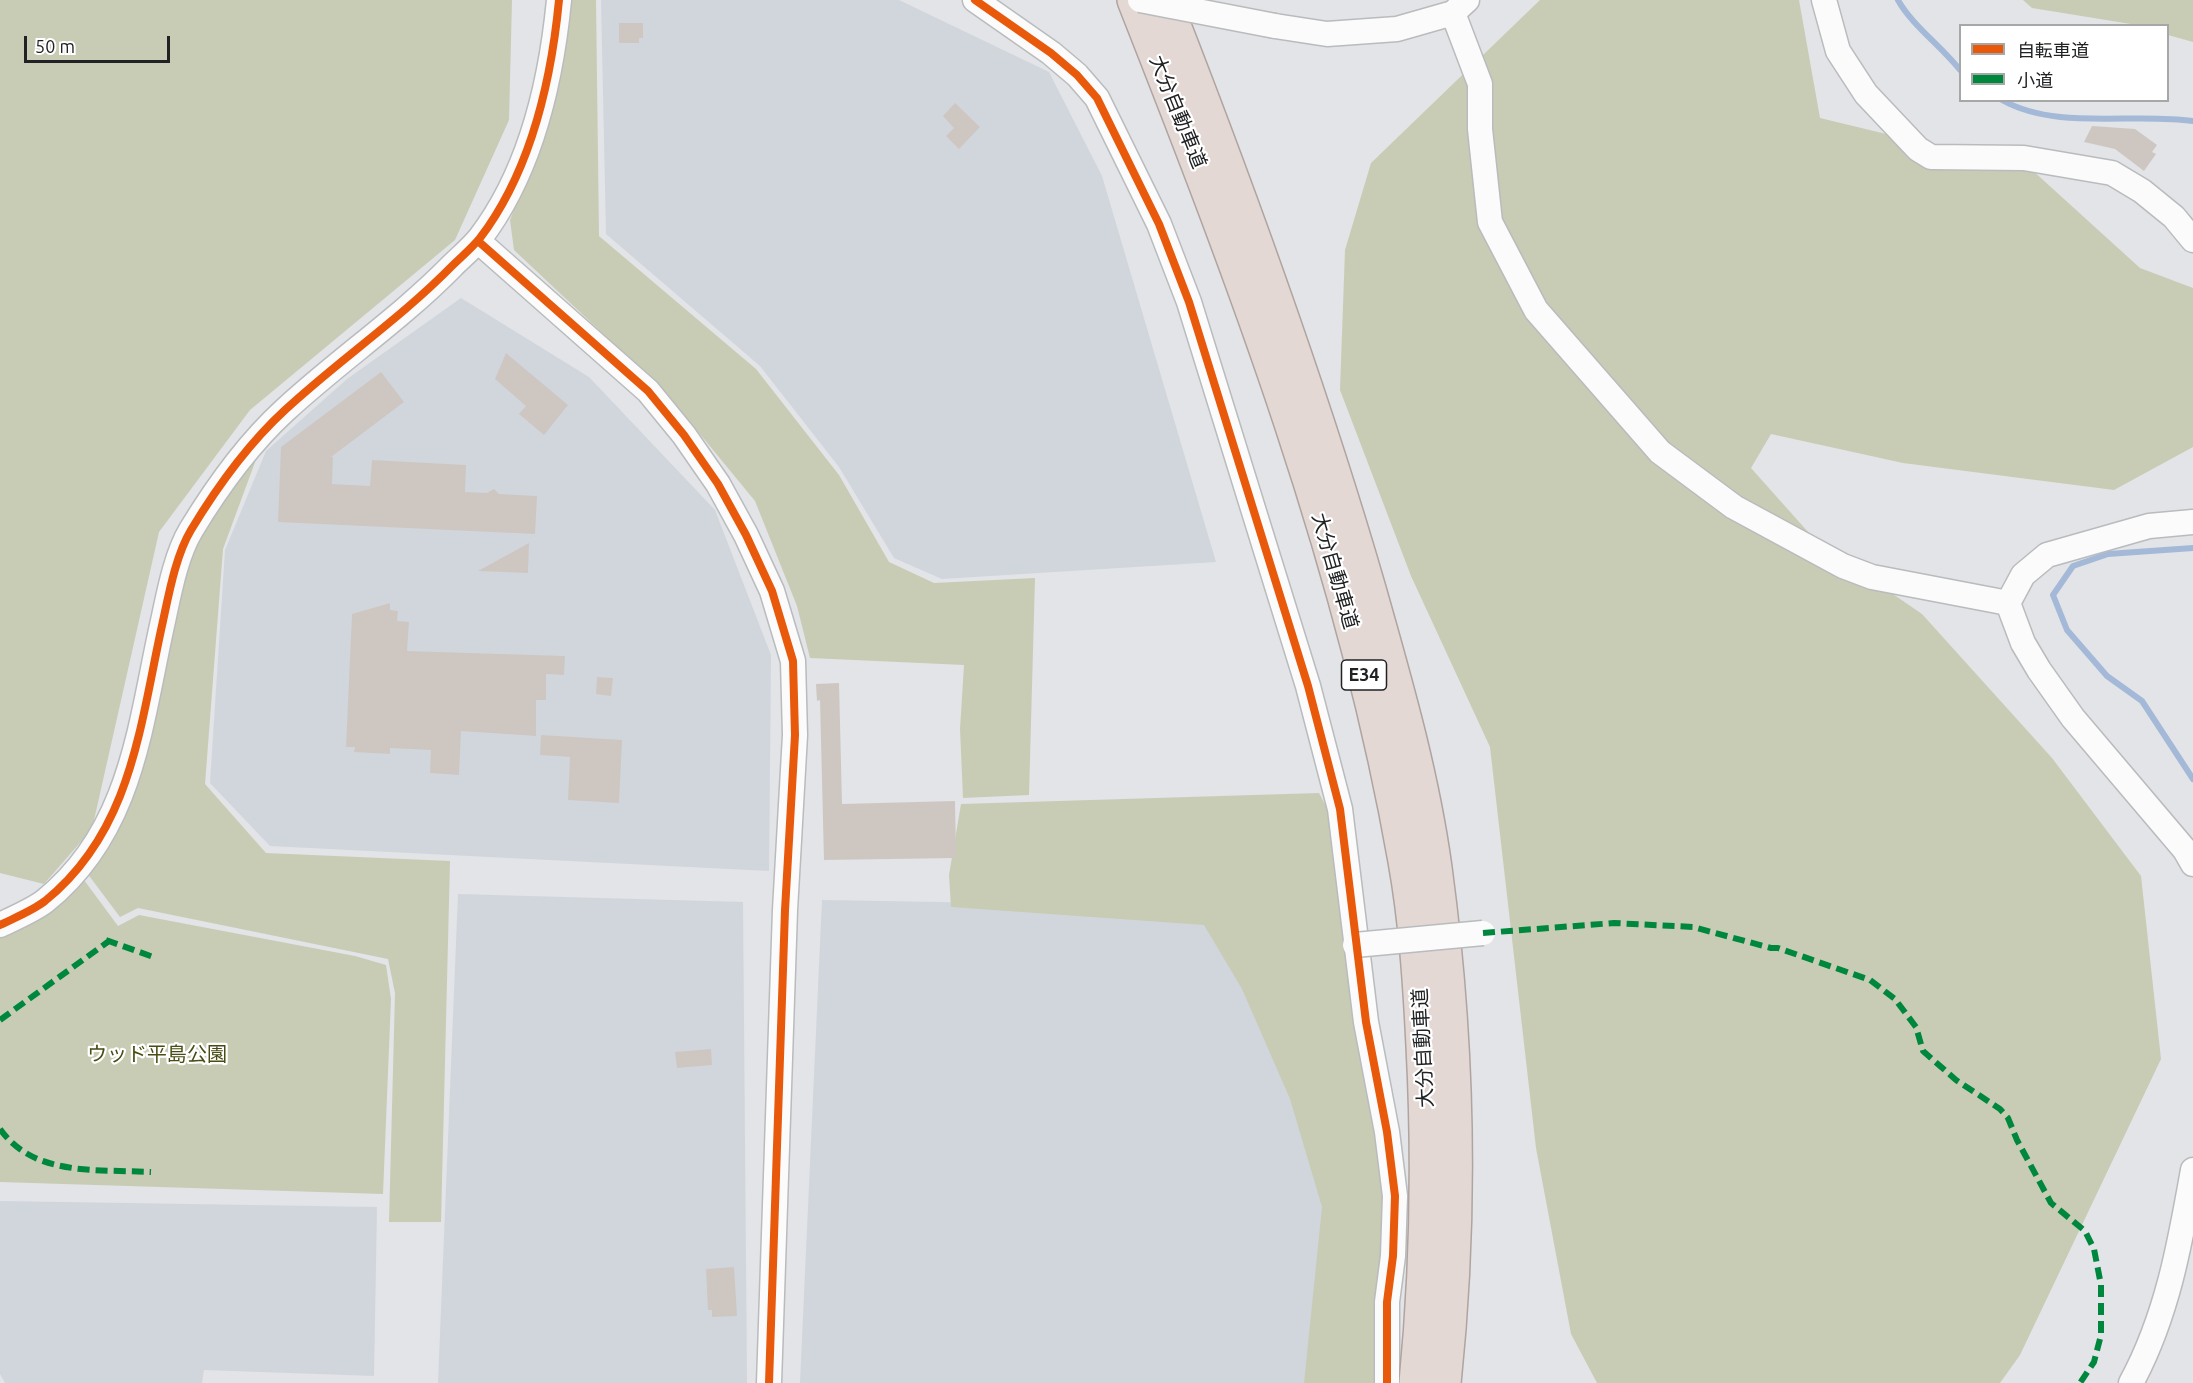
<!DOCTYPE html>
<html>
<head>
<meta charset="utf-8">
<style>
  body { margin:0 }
  #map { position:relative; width:2193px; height:1383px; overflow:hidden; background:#e2e4e7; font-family:Ubuntu,"Noto Sans JP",sans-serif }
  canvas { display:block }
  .legend { position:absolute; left:1959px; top:24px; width:210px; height:78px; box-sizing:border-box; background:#fff; border:2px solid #a6a7a7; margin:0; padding:8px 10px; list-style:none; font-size:18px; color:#202224 }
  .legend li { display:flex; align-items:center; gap:12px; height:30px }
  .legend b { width:30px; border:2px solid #a6a7a7 }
  .scale { position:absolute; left:24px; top:36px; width:146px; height:27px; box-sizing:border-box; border:3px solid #202224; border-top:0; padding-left:8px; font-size:18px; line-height:21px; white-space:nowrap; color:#202224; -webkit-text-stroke:4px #fff; paint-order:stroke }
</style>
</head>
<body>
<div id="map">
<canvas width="2193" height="1383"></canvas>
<ul class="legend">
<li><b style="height:8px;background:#e8590c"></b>自転車道</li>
<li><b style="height:8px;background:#00873e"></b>小道</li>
</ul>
<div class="scale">50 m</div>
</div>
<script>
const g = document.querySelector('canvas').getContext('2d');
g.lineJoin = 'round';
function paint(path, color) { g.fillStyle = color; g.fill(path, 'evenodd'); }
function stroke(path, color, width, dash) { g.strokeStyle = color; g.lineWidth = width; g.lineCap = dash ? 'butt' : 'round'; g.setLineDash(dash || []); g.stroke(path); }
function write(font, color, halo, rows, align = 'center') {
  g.font = font + ' Ubuntu,"Noto Sans JP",sans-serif'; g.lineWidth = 4.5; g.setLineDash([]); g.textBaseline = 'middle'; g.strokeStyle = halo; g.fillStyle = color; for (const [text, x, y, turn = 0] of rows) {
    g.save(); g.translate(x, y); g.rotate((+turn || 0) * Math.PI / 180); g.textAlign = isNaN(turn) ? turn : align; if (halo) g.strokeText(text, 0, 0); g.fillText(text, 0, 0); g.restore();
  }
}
const built = new Path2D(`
  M 601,0 L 899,0 L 1049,72 L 1102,176 L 1216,562 L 942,579 L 894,558 L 839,467 L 760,366 L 606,234 Z
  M 461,298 L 589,377 L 715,510 L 771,655 L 769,871 L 270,846 L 210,783 L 225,550 L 266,451 L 347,379 Z
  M 458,894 L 743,902 L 747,1383 L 438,1383 Z
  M 822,900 L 1236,907 L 1346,1197 L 1328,1383 L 800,1383 Z
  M 0,1201 L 377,1207 L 374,1376 L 204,1370 L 202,1383 L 5,1383 L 0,1374 Z`);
const green = new Path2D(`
  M 0,0 L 512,0 L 509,120 L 455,240 L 250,410 L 159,532 L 92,829 L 44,884 L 0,873 Z
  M 570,0 L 596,0 L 599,236 L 756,369 L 839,475 L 889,562 L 934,583 L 1035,578 L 1029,795 L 963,798 L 960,729 L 964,665 L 810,658 L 797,606 L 755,501 L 667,394 L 514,250 L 510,220 L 534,156 Z
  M 1540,0 L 1799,0 L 1820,118 L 2031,169 L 2140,268 L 2193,288 L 2193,447 L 2114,490 L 1903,463 L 1771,434 L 1751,468 L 1817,542 L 1922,614 L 2052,758 L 2141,876 L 2161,1059 L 2020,1355 L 2000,1383 L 1597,1383 L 1571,1334 L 1536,1148 L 1490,747 L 1411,576 L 1340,390 L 1345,250 L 1371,163 Z
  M 2023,0 L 2193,0 L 2193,42 L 2168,35 L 2168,26 L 2137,25 L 2032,8 Z
  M 261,446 L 223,549 L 205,784 L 266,853 L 450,861 L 441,1222 L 389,1222 L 395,993 L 388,959 L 138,908 L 120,917 L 84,869 L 113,828 L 193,535 Z
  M 1319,793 L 1328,810 L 1356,992 L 1386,1152 L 1379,1383 L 1304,1383 L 1322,1207 L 1290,1099 L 1242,989 L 1204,925 L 951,907 L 949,875 L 961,804 Z
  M 84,880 L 118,926 L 139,915 L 355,956 L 386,965 L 391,999 L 383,1194 L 0,1182 L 0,930 Z`);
const stream = new Path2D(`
  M 1898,0 C 1911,24 1942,47 1960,70
  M 2002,100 C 2057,131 2134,112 2193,121
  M 2193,548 L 2108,554 L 2073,566 L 2053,595 L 2067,630 L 2107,676 L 2142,701 L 2193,779`);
const building = new Path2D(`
  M 619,23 L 643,23 L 643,38 L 639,38 L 639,43 L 619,43 Z
  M 955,103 L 980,127 L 959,149 L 946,136 L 954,128 L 943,116 Z
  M 2092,126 L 2135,129 L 2157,145 L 2152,152 L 2156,154 L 2144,171 L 2115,149 L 2084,142 Z
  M 506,353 L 568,405 L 544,435 L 519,414 L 526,406 L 495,379 Z
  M 381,372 L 404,402 L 331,457 L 333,457 L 332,484 L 370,486 L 372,460 L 466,465 L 465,492 L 487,493 L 494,489 L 499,494 L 537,496 L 535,534 L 278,522 L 281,447 Z
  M 529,543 L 528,573 L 478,571 Z
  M 390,603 L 390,610 L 398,611 L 397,621 L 409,622 L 407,651 L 565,656 L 564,675 L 546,674 L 546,700 L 536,700 L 536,736 L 461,731 L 459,775 L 430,773 L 431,750 L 390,748 L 390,754 L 354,752 L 355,747 L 346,747 L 352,614 Z
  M 597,677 L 613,678 L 611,696 L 596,694 Z
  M 839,683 L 842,804 L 955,801 L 956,858 L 824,860 L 820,700 L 817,701 L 816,684 Z
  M 541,735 L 622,740 L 619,803 L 568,800 L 570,757 L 540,755 Z
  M 711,1049 L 712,1065 L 677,1068 L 675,1052 Z
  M 734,1267 L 737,1316 L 712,1317 L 712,1310 L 708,1310 L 706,1269 Z`);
const minor = new Path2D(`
  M 975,0 L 1051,53 L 1077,75 L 1097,98 L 1159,224 L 1189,302 L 1308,686 L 1340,809 L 1366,1022 L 1387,1132 L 1395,1196 L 1393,1256 L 1387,1302 L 1387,1383
  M 1824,0 L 1838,51 L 1866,94 L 1918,149 L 1931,157 L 2024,158 L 2112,173 L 2142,191 L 2174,217 L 2193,240
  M 1453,13 L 1480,84 L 1480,129 L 1490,222 L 1536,310 L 1660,452 L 1734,507 L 1843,566 L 1872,577 L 2008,603
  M 1275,26 L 1327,34 L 1397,29 L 1453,13 L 1467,0
  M 478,241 L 648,391 L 684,435 L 718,484 L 746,535 L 772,591 L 793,661 L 795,735 L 785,910 L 769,1383
  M 2193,522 L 2149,526 L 2047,555 L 2023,575 L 2008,603 L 2023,643 L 2039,670 L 2073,718 L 2185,850 L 2193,864
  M 0,925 C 14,918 32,911 45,901 C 133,830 140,723 163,621 C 169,593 176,555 191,530 C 217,487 248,444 285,410 C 339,360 400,319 452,266 C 461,257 472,248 480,238 C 531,171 551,83 559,0
  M 2131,1383 C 2167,1317 2180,1244 2193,1170`);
const highway = new Path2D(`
  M 1134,0 C 1244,279 1353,564 1405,861 C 1416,922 1420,985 1423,1046 C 1429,1159 1427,1271 1416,1383
  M 1164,0 C 1240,194 1311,389 1369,589 C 1395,681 1422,773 1435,868 C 1458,1038 1462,1212 1444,1383`);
const minorBridge = new Path2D(`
  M 1140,0 L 1275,26
  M 1355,945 L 1483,933`);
const quiet = new Path2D(`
  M 1483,933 L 1614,923 L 1693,927 L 1771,948 L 1778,948 L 1870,980 L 1895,999 L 1916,1027 L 1923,1051 L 1956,1080 L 2000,1109 L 2008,1118 L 2017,1140 L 2051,1203 L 2085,1231 L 2094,1249 L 2101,1285 L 2101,1335 L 2094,1362 L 2080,1383
  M 106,940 L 156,958
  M 0,1020 L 109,941
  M 0,1129 C 34,1177 98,1169 151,1172`);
const cycleway = new Path2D(`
  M 975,0 L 1051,53 L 1077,75 L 1097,98 L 1159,224 L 1189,302 L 1308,686 L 1340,809 L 1366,1022 L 1387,1132 L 1395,1196 L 1393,1256 L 1387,1302 L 1387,1383
  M 478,241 L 648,391 L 684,435 L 718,484 L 746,535 L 772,591 L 793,661 L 795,735 L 785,910 L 769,1383
  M 0,925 C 14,918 32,911 45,901 C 133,830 140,723 163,621 C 169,593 176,555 191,530 C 217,487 248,444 285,410 C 339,360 400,319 452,266 C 461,257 472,248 480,238 C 531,171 551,83 559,0`);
const shields = [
  [1364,675,45]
];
const shieldNames = [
  ["E34",1364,675]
];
const streetNames = [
  ["大分自動車道",1178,112,68],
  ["大分自動車道",1335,571,74],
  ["大分自動車道",1423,1048,-93]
];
const parkNames = [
  ["ウッド平島公園",157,1054]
];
paint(built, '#d1d6dd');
paint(green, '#c8ccb4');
stroke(stream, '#a4b9d7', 6);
paint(building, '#cec7c1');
stroke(minor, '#b9bbbd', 27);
stroke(highway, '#afa4a0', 36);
stroke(minor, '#fbfbfb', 24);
stroke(highway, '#e3d8d4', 33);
stroke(minorBridge, '#b9bbbd', 27, []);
stroke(minorBridge, '#fbfbfb', 24);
stroke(quiet, '#00873e', 6, [12, 6]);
stroke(cycleway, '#e8590c', 8);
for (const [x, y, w] of shields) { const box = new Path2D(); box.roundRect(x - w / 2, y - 15, w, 30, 4.5); g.fillStyle = '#fff'; g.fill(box); stroke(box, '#202224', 1.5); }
write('bold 18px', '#202224', null, shieldNames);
write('20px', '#202224', '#fff', streetNames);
write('20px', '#494d14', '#fff', parkNames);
</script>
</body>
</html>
